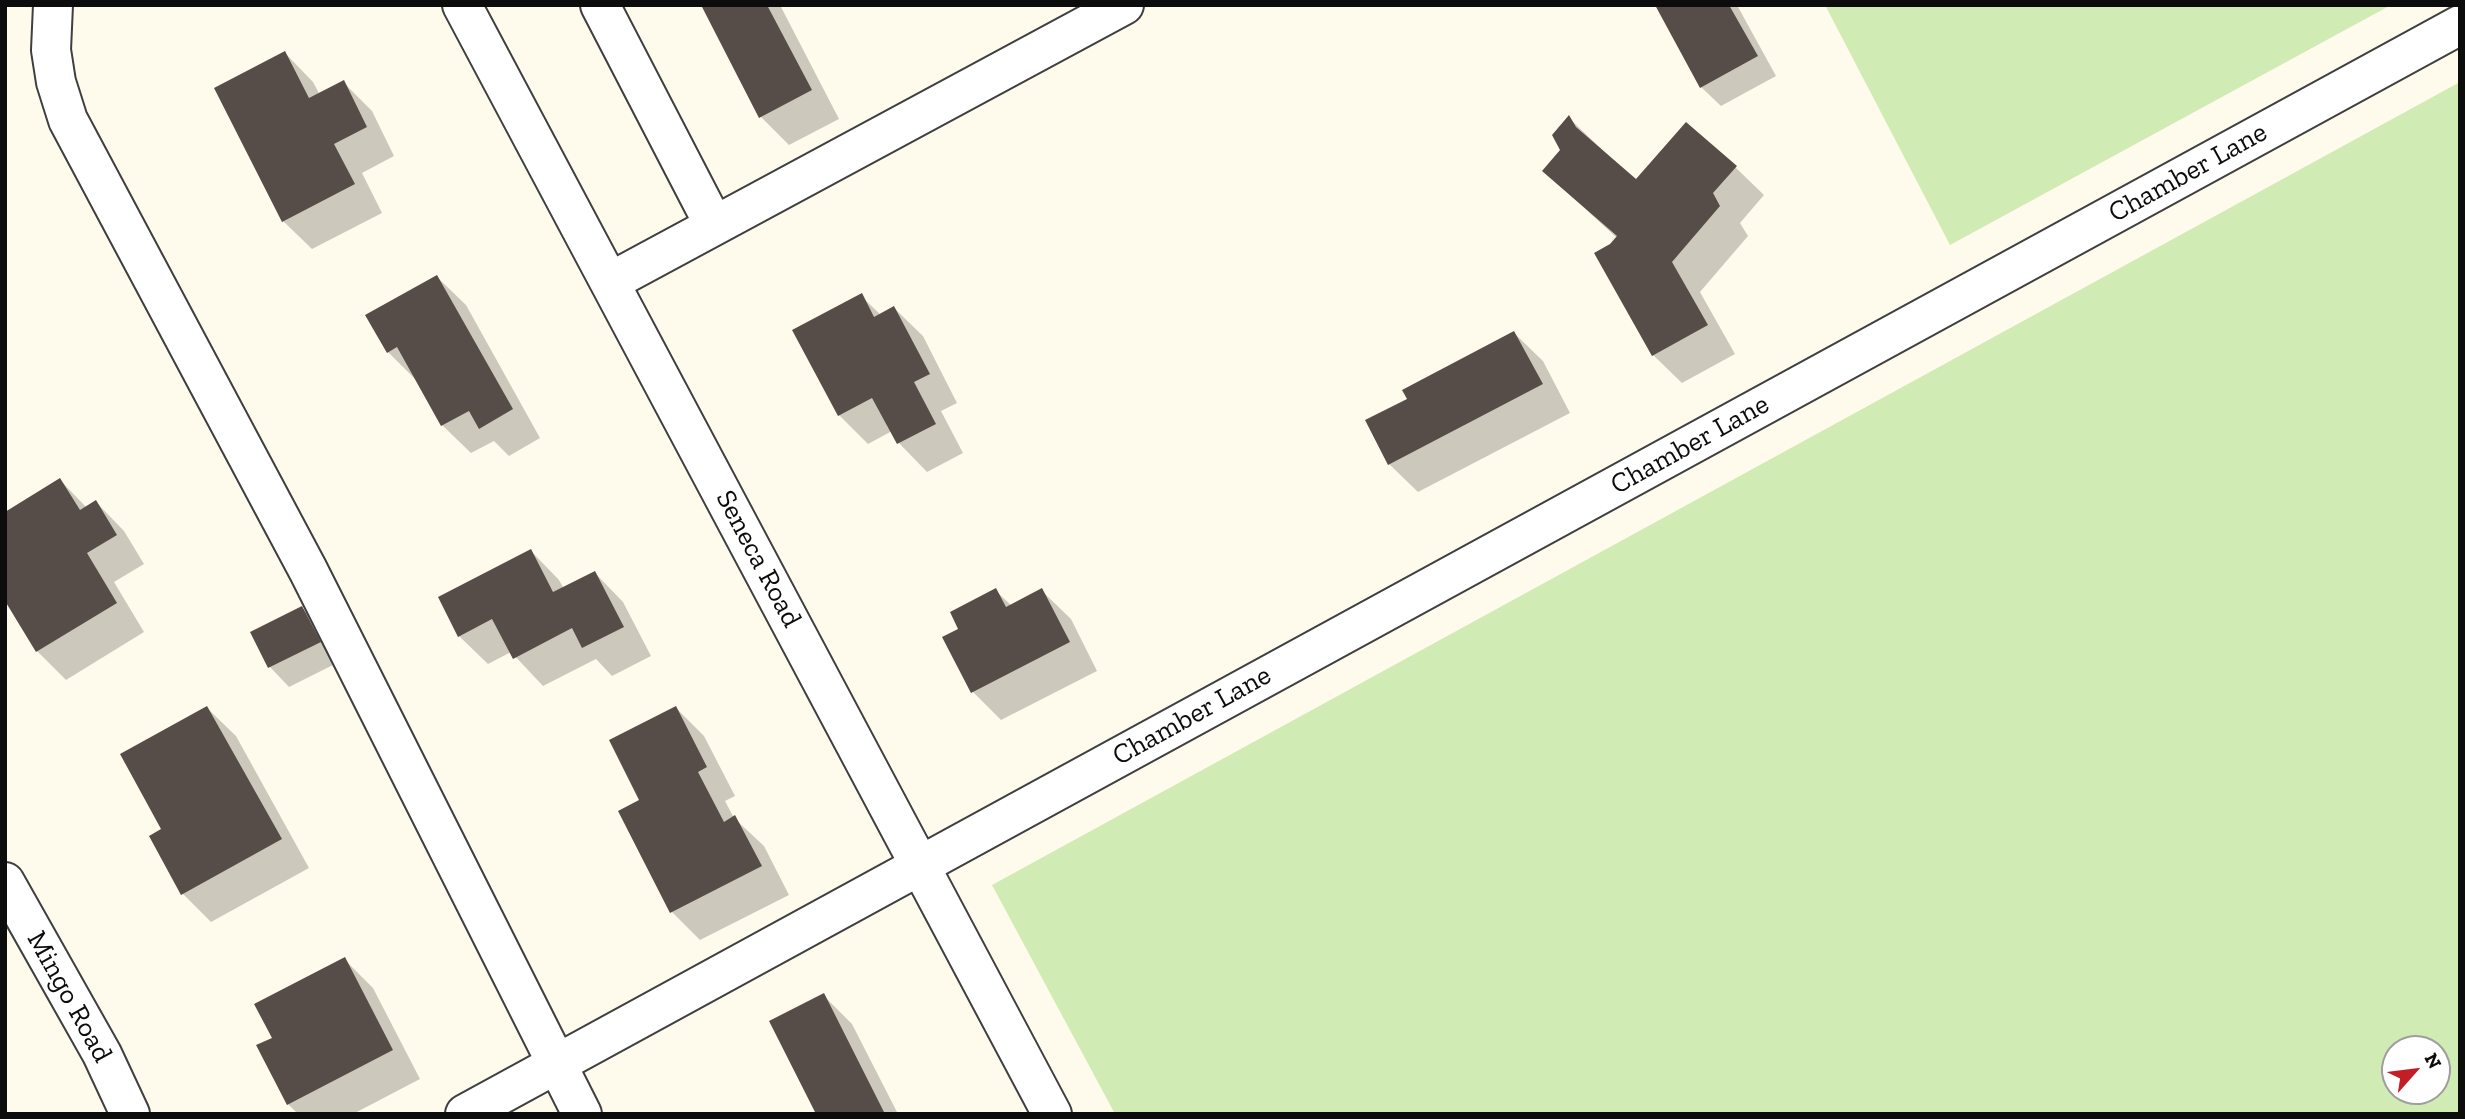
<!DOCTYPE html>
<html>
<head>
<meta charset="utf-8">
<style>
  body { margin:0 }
  #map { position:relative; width:2465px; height:1119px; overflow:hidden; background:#fffbec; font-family:"Zilla Slab",serif }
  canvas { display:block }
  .frame { position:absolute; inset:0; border:7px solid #0c0c0c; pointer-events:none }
  .north { position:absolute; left:2381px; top:1035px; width:70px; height:70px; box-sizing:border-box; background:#fff; border:2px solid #9e9e9e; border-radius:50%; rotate:62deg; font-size:19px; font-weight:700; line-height:28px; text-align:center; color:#0c0c0c }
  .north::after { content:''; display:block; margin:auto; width:24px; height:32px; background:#c31e26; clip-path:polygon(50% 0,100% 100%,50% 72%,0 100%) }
</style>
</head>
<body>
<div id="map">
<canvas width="2465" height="1119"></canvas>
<div class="frame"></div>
<div class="north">N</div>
</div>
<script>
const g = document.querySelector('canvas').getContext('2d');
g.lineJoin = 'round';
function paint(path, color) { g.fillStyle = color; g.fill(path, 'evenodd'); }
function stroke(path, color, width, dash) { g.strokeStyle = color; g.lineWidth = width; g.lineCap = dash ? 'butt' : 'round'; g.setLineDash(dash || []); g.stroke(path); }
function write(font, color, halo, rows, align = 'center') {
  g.font = font + ' "Zilla Slab",serif'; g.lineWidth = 7; g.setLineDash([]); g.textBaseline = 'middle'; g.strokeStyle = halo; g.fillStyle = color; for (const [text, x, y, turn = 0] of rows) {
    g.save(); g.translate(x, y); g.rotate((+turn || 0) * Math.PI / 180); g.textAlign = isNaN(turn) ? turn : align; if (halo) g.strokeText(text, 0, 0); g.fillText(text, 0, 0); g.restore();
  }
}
const green = new Path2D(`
  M 1825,5 L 2391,5 L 1950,245 Z
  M 2460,82 L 2460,1114 L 1115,1114 L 992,885 ZM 2395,1049 L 2437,1049 L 2437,1091 L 2395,1091 Z`);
const shadow = new Path2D(`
  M 703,5 L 780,5 L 839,119 L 789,145 L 761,117 Z
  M 1660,5 L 1737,5 L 1776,76 L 1721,106 L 1701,87 Z
  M 285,53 L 313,82 L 320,95 L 343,82 L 372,111 L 394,156 L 362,173 L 382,213 L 312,249 L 283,221 Z
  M 1569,118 L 1636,182 L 1735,167 L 1764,195 L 1740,223 L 1748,236 L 1700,292 L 1735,354 L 1682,383 L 1653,355 L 1611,245 L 1617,238 L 1544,171 L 1562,150 Z
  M 437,277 L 466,305 L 540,438 L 509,456 L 494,441 L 471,453 L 442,425 L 416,380 L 388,352 Z
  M 861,296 L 881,315 L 894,308 L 923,336 L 957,403 L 941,411 L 963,453 L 927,472 L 899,443 L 892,431 L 868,444 L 839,415 Z
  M 1514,333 L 1543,361 L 1570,413 L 1418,492 L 1389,464 Z
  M 60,480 L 87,508 L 96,502 L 124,531 L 144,564 L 114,582 L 144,632 L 66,680 L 37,651 L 5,598 Z
  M 531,551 L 559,580 L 564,589 L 595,573 L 623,602 L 651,656 L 612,676 L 596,659 L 543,686 L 511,652 L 488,664 L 459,636 Z
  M 996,591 L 1012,606 L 1042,591 L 1071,619 L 1097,671 L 1001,720 L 973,692 L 960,629 Z
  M 302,608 L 321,628 L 339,662 L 289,687 L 270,667 L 253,633 Z
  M 207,708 L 236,736 L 309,868 L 211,922 L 183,894 L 163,830 Z
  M 676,708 L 704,736 L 735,796 L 725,801 L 734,818 L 764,846 L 789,895 L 700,940 L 672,912 L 642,801 Z
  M 344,959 L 373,988 L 420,1079 L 353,1114 L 298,1114 L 288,1104 Z
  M 823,995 L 852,1024 L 898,1114 L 818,1114 Z`);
const building = new Path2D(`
  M 701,5 L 767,5 L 812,90 L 759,118 Z
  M 1655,5 L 1729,5 L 1758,56 L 1700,88 Z
  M 285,51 L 309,98 L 344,80 L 367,127 L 334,144 L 355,184 L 282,222 L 214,88 Z
  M 1569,115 L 1576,127 L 1636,179 L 1686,122 L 1737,166 L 1713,193 L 1720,206 L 1672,262 L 1708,325 L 1652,356 L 1594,253 L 1610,244 L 1617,236 L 1542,171 L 1560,150 L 1552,135 Z
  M 437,275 L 513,409 L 479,429 L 469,411 L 441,426 L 397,347 L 387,353 L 365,315 Z
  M 862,293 L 874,317 L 894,306 L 930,374 L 914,382 L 936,424 L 897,444 L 872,398 L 838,416 L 792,330 Z
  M 1514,331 L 1543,384 L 1388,465 L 1365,420 L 1407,399 L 1402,390 Z
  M 60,478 L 80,510 L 96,500 L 117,535 L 87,553 L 117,603 L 36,652 L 5,601 L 5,512 Z
  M 531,549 L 553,592 L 595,571 L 624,627 L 582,648 L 572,628 L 513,659 L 492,619 L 458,637 L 438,597 Z
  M 996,588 L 1006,607 L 1042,588 L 1070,642 L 971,693 L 942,637 L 958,629 L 950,612 Z
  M 302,606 L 321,642 L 268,668 L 250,632 Z
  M 207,706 L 282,839 L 181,895 L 149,836 L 161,829 L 120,754 Z
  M 676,706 L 707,767 L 698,772 L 724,822 L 735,815 L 762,866 L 670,913 L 618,811 L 639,800 L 609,740 Z
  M 345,957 L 393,1050 L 287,1105 L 256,1045 L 272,1038 L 254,1004 Z
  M 824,993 L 885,1114 L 816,1114 L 769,1021 Z`);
const minor = new Path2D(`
  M 53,5 L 51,50 L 56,82 L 68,120 L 308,570 L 582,1114
  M 462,5 L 1052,1114
  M 600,5 L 714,225
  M 610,282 L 1124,5
  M 5,882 L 102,1054 L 130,1114
  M 465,1114 L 2460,25`);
const streetNames = [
  ["Chamber Lane",2188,173,-29],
  ["Chamber Lane",1690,445,-29],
  ["Seneca Road",758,559,62],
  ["Chamber Lane",1192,716,-29],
  ["Mingo Road",69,997,61]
];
paint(green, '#d0ebb4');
paint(shadow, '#0003');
paint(building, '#564d48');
stroke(minor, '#3f3f3f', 42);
stroke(minor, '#fff', 38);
write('28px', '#0c0c0c', '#fff', streetNames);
</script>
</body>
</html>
